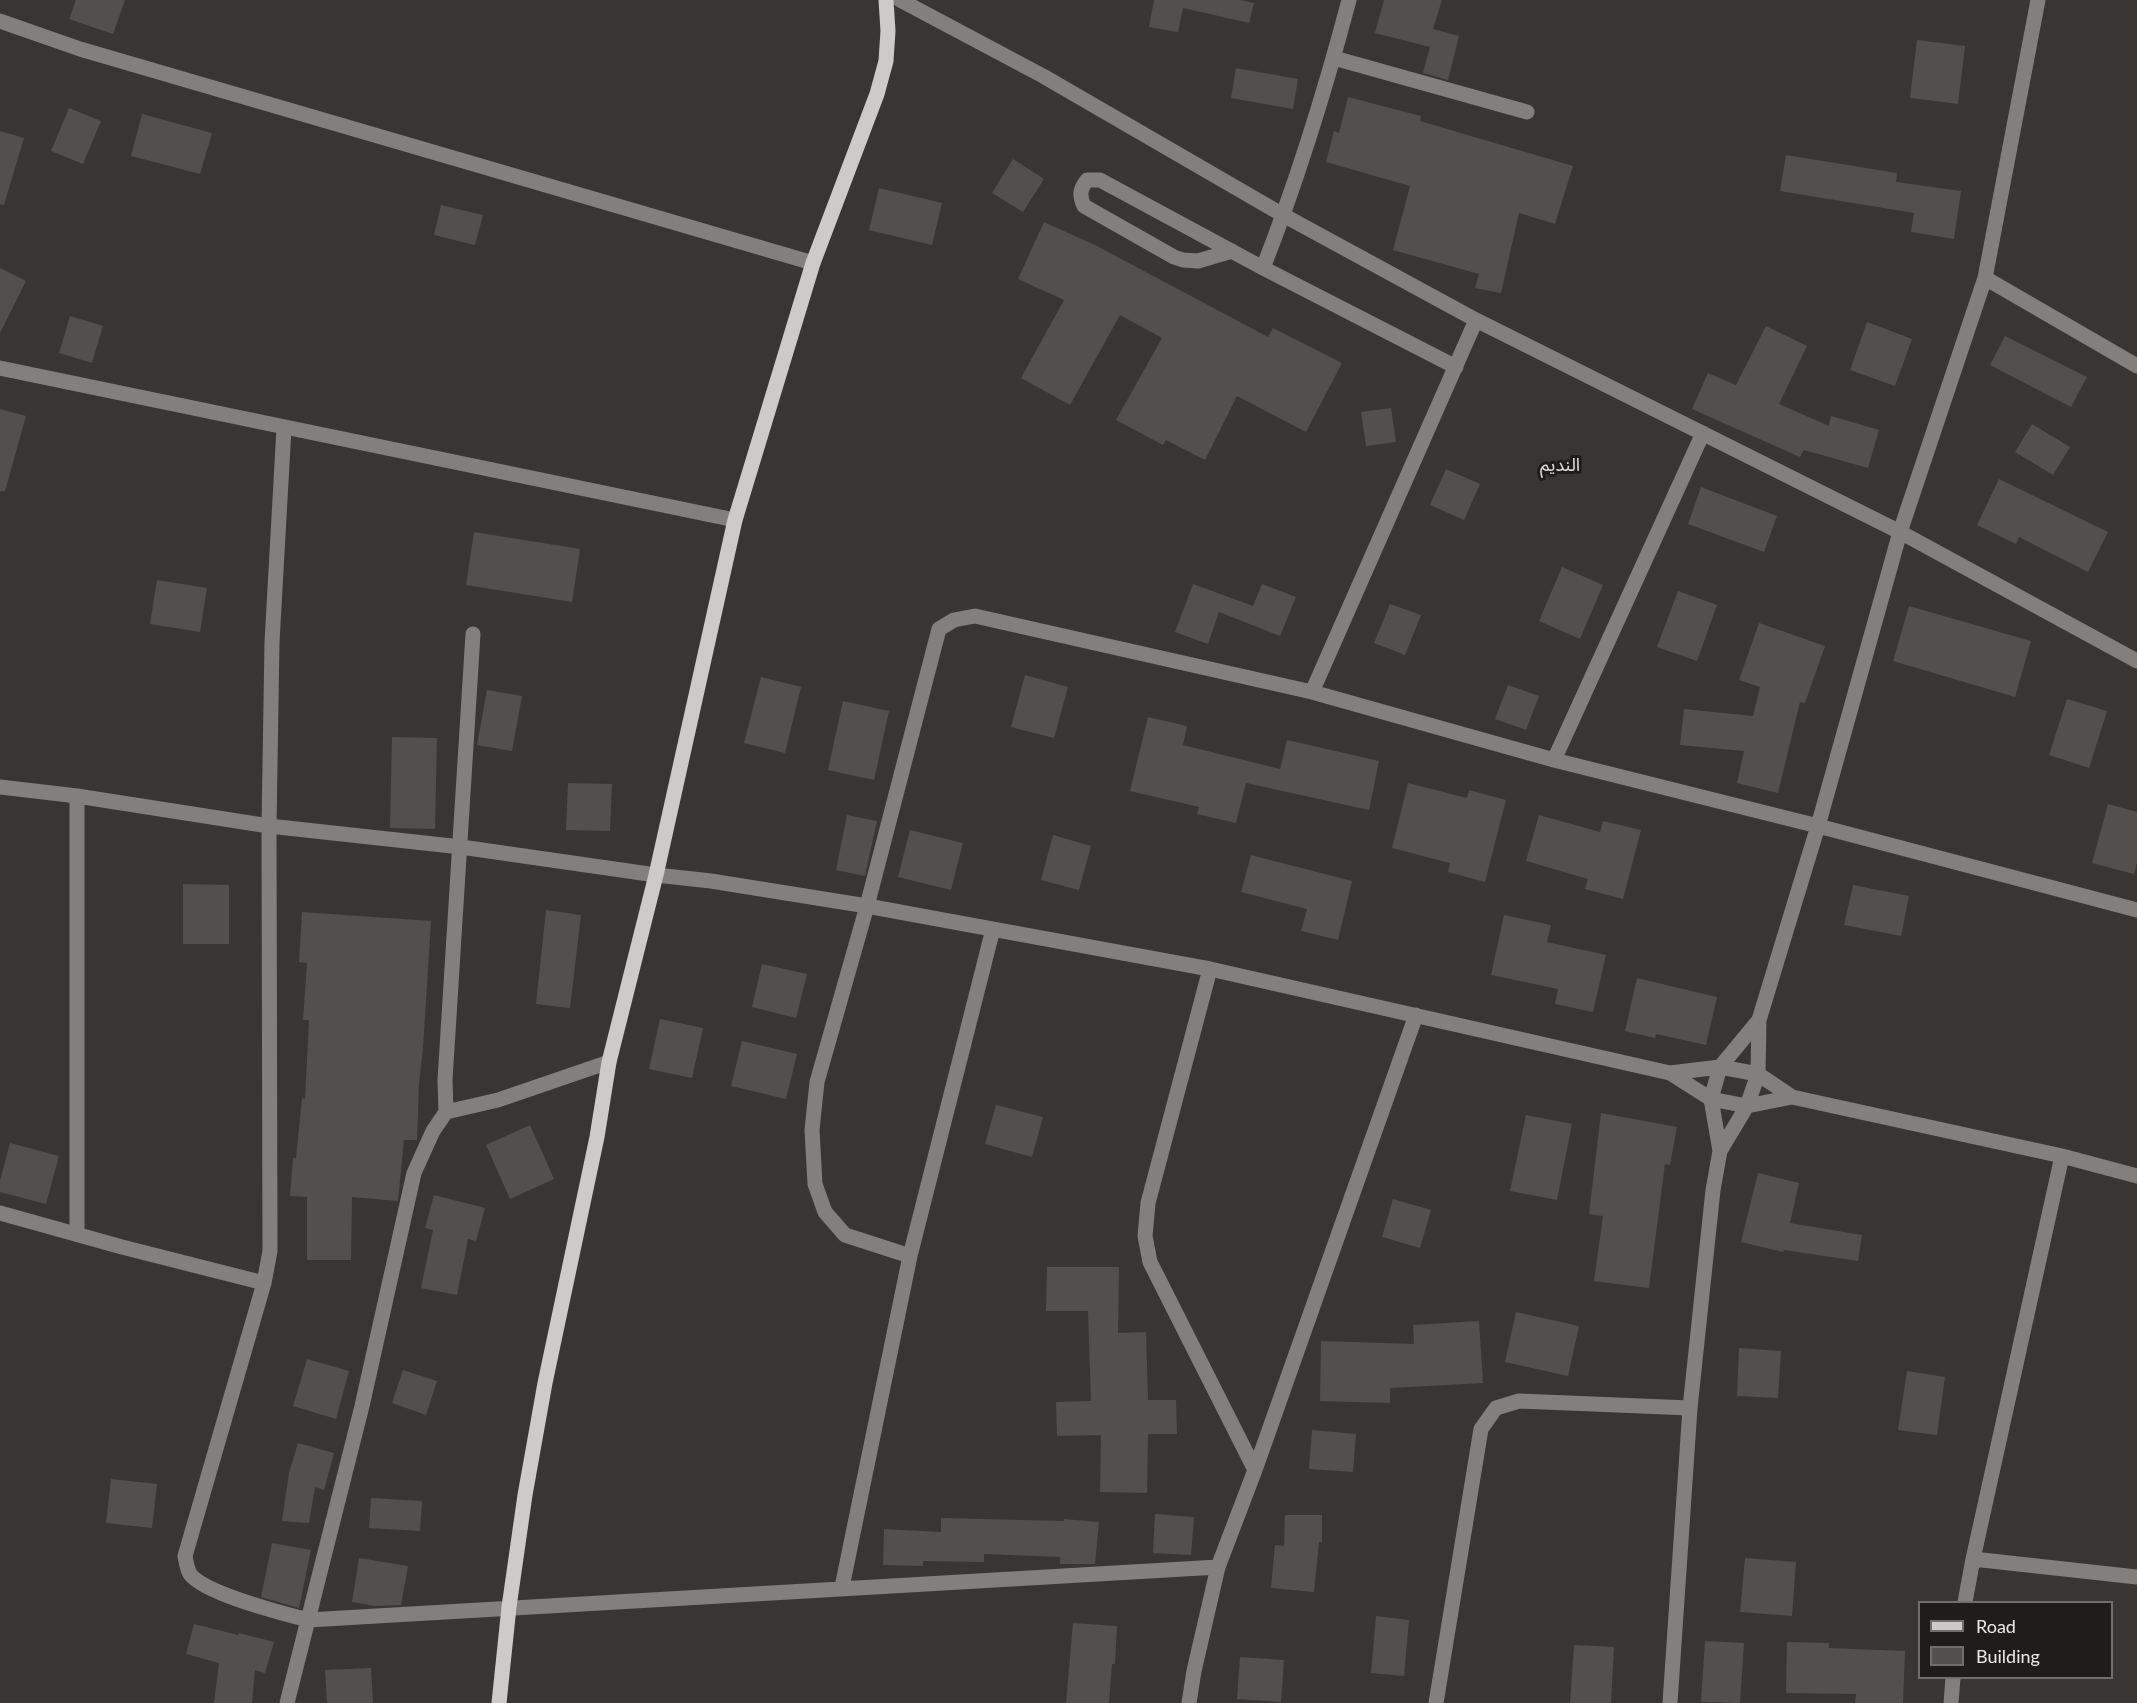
<!DOCTYPE html>
<html>
<head>
<meta charset="utf-8">
<style>
  body { margin:0 }
  #map { position:relative; width:2137px; height:1703px; overflow:hidden; background:#383632; font-family:Lato,sans-serif }
  canvas { display:block }
  .legend { position:absolute; left:1918px; top:1601px; width:195px; height:78px; box-sizing:border-box; background:#1e1d1c; border:2px solid #706f6e; margin:0; padding:8px 10px; list-style:none; font-size:18px; color:#eceae8 }
  .legend li { display:flex; align-items:center; gap:12px; height:30px }
  .legend b { width:30px; border:2px solid #706f6e }
</style>
</head>
<body>
<div id="map">
<canvas width="2137" height="1703"></canvas>
<ul class="legend">
<li><b style="height:8px;background:#cdcac7"></b>Road</li>
<li><b style="height:16px;background:#52504c"></b>Building</li>
</ul>
</div>
<script>
const g = document.querySelector('canvas').getContext('2d');
g.lineJoin = 'round';
function paint(path, color) { g.fillStyle = color; g.fill(path, 'evenodd'); }
function stroke(path, color, width, dash) { g.strokeStyle = color; g.lineWidth = width; g.lineCap = dash ? 'butt' : 'round'; g.setLineDash(dash || []); g.stroke(path); }
function write(font, color, halo, rows, align = 'center') {
  g.font = font + ' Lato,"Noto Sans Arabic",sans-serif'; g.lineWidth = 6; g.setLineDash([]); g.textBaseline = 'middle'; g.strokeStyle = halo; g.fillStyle = color; for (const [text, x, y, turn = 0] of rows) {
    g.save(); g.translate(x, y); g.rotate((+turn || 0) * Math.PI / 180); g.textAlign = isNaN(turn) ? turn : align; if (halo) g.strokeText(text, 0, 0); g.fillText(text, 0, 0); g.restore();
  }
}
const building = new Path2D(`
  M 76,0 L 125,0 L 113,34 L 69,19 Z
  M 1154,0 L 1240,0 L 1254,3 L 1249,23 L 1183,8 L 1178,32 L 1149,27 Z
  M 1384,0 L 1442,0 L 1433,29 L 1459,36 L 1448,80 L 1423,73 L 1430,47 L 1375,33 Z
  M 1917,40 L 1965,46 L 1958,104 L 1910,98 Z
  M 1236,68 L 1298,79 L 1293,109 L 1231,98 Z
  M 1348,97 L 1421,116 L 1420,121 L 1573,166 L 1555,224 L 1519,213 L 1501,293 L 1475,288 L 1479,274 L 1393,250 L 1410,186 L 1326,162 L 1334,131 L 1339,133 Z
  M 69,108 L 101,121 L 83,164 L 51,151 Z
  M 142,114 L 212,133 L 200,174 L 131,156 Z
  M 0,131 L 24,138 L 4,205 L 0,204 Z
  M 1786,155 L 1897,173 L 1896,182 L 1961,191 L 1954,239 L 1911,232 L 1914,213 L 1780,191 Z
  M 1013,159 L 1044,179 L 1023,212 L 992,193 Z
  M 879,188 L 942,203 L 932,245 L 869,230 Z
  M 441,205 L 483,215 L 475,245 L 434,235 Z
  M 1044,222 L 1097,246 L 1268,337 L 1273,328 L 1342,363 L 1306,432 L 1237,396 L 1205,460 L 1166,440 L 1163,445 L 1116,420 L 1162,338 L 1120,315 L 1070,405 L 1021,378 L 1064,300 L 1018,279 Z
  M 0,268 L 26,281 L 0,333 Z
  M 70,316 L 103,326 L 92,363 L 59,353 Z
  M 1867,322 L 1912,339 L 1895,386 L 1850,370 Z
  M 1766,326 L 1807,346 L 1779,404 L 1829,426 L 1831,416 L 1879,430 L 1868,468 L 1804,450 L 1800,457 L 1692,409 L 1708,373 L 1736,385 Z
  M 2005,336 L 2087,377 L 2071,407 L 1990,365 Z
  M 1391,408 L 1396,442 L 1366,446 L 1361,412 Z
  M 0,409 L 26,416 L 5,491 L 0,491 Z
  M 2032,424 L 2070,447 L 2053,475 L 2015,452 Z
  M 1446,469 L 1480,484 L 1464,520 L 1430,505 Z
  M 1999,479 L 2108,532 L 2088,572 L 2019,537 L 2016,544 L 1977,525 Z
  M 1701,487 L 1777,516 L 1764,552 L 1688,524 Z
  M 474,532 L 580,549 L 572,602 L 466,585 Z
  M 1562,567 L 1603,585 L 1580,639 L 1539,621 Z
  M 157,580 L 207,588 L 200,632 L 150,624 Z
  M 1193,584 L 1253,606 L 1262,584 L 1296,597 L 1280,636 L 1219,612 L 1208,644 L 1175,632 Z
  M 1678,591 L 1717,605 L 1697,661 L 1657,647 Z
  M 1390,604 L 1421,615 L 1405,655 L 1374,643 Z
  M 1909,606 L 2031,641 L 2015,697 L 1893,661 Z
  M 1759,623 L 1825,646 L 1805,703 L 1800,702 L 1778,793 L 1737,783 L 1744,751 L 1680,745 L 1684,709 L 1753,716 L 1760,687 L 1739,680 Z
  M 1025,675 L 1068,687 L 1054,738 L 1011,727 Z
  M 761,677 L 801,687 L 785,753 L 744,743 Z
  M 1508,685 L 1539,696 L 1526,730 L 1495,719 Z
  M 487,690 L 522,696 L 512,751 L 477,745 Z
  M 2067,699 L 2107,711 L 2089,768 L 2049,755 Z
  M 843,701 L 889,711 L 874,780 L 828,770 Z
  M 1148,717 L 1187,726 L 1183,745 L 1280,769 L 1287,740 L 1379,761 L 1369,810 L 1246,783 L 1236,823 L 1197,814 L 1199,807 L 1130,791 Z
  M 392,737 L 437,738 L 435,829 L 390,828 Z
  M 568,783 L 612,784 L 610,831 L 566,830 Z
  M 1408,783 L 1467,798 L 1469,790 L 1506,800 L 1485,882 L 1448,872 L 1450,863 L 1392,848 Z
  M 2108,804 L 2137,812 L 2137,863 L 2134,874 L 2092,863 Z
  M 847,815 L 877,821 L 865,876 L 836,870 Z
  M 1539,815 L 1600,832 L 1603,821 L 1641,830 L 1623,899 L 1585,889 L 1588,879 L 1526,861 Z
  M 910,830 L 963,843 L 951,890 L 898,877 Z
  M 1053,835 L 1091,846 L 1079,890 L 1041,880 Z
  M 1251,855 L 1352,881 L 1338,940 L 1301,931 L 1307,909 L 1241,892 Z
  M 183,884 L 229,885 L 229,944 L 183,944 Z
  M 1853,885 L 1909,896 L 1901,936 L 1844,925 Z
  M 546,910 L 581,915 L 570,1008 L 536,1004 Z
  M 302,912 L 431,921 L 423,1048 L 419,1084 L 417,1140 L 404,1140 L 398,1201 L 352,1197 L 351,1260 L 307,1260 L 307,1197 L 290,1196 L 293,1158 L 296,1158 L 302,1098 L 305,1099 L 309,1020 L 303,1020 L 307,963 L 299,962 Z
  M 1504,915 L 1551,925 L 1547,942 L 1606,955 L 1593,1012 L 1555,1004 L 1558,989 L 1491,975 Z
  M 762,964 L 807,974 L 796,1018 L 752,1007 Z
  M 1637,978 L 1717,997 L 1706,1045 L 1656,1034 L 1655,1038 L 1625,1031 Z
  M 660,1019 L 703,1028 L 692,1078 L 649,1069 Z
  M 742,1041 L 797,1054 L 786,1099 L 731,1086 Z
  M 996,1105 L 1043,1117 L 1032,1157 L 985,1144 Z
  M 1601,1113 L 1677,1127 L 1670,1165 L 1665,1164 L 1649,1288 L 1594,1281 L 1603,1216 L 1589,1214 Z
  M 1526,1115 L 1572,1124 L 1557,1200 L 1510,1191 Z
  M 530,1125 L 554,1179 L 510,1199 L 486,1145 Z
  M 10,1143 L 59,1156 L 46,1204 L 0,1192 L 0,1181 Z
  M 1758,1173 L 1799,1183 L 1790,1223 L 1862,1235 L 1858,1261 L 1784,1250 L 1783,1252 L 1741,1242 Z
  M 434,1195 L 485,1208 L 476,1241 L 468,1239 L 457,1295 L 421,1288 L 433,1230 L 425,1228 Z
  M 1393,1199 L 1431,1210 L 1420,1248 L 1382,1237 Z
  M 1047,1267 L 1119,1267 L 1118,1333 L 1146,1332 L 1148,1400 L 1176,1400 L 1177,1434 L 1148,1434 L 1147,1493 L 1100,1492 L 1101,1435 L 1057,1436 L 1056,1402 L 1091,1401 L 1088,1311 L 1046,1311 Z
  M 1516,1312 L 1579,1326 L 1568,1376 L 1505,1362 Z
  M 1479,1321 L 1483,1383 L 1390,1388 L 1390,1403 L 1320,1401 L 1321,1341 L 1414,1344 L 1413,1325 Z
  M 1739,1348 L 1781,1351 L 1778,1398 L 1737,1396 Z
  M 307,1359 L 349,1371 L 336,1419 L 293,1406 Z
  M 403,1370 L 437,1381 L 426,1415 L 392,1403 Z
  M 1907,1371 L 1945,1377 L 1937,1435 L 1898,1430 Z
  M 1312,1430 L 1356,1434 L 1353,1472 L 1309,1469 Z
  M 298,1443 L 334,1453 L 324,1490 L 315,1487 L 309,1523 L 282,1521 L 289,1473 Z
  M 111,1479 L 157,1484 L 152,1528 L 106,1523 Z
  M 371,1498 L 422,1501 L 420,1531 L 369,1528 Z
  M 1155,1514 L 1194,1517 L 1191,1555 L 1153,1553 Z
  M 1285,1515 L 1322,1515 L 1322,1542 L 1319,1542 L 1314,1592 L 1271,1588 L 1275,1545 L 1284,1546 Z
  M 941,1518 L 1064,1521 L 1064,1519 L 1099,1522 L 1095,1564 L 1060,1564 L 1060,1557 L 984,1554 L 984,1562 L 923,1561 L 923,1566 L 883,1565 L 884,1529 L 941,1532 Z
  M 272,1543 L 311,1550 L 299,1608 L 261,1597 Z
  M 359,1558 L 408,1566 L 401,1605 L 375,1606 L 352,1602 Z
  M 1745,1558 L 1796,1562 L 1792,1616 L 1740,1612 Z
  M 1376,1616 L 1409,1620 L 1404,1676 L 1371,1673 Z
  M 1073,1623 L 1117,1626 L 1115,1664 L 1112,1664 L 1109,1703 L 1066,1703 Z
  M 194,1624 L 238,1635 L 239,1633 L 274,1642 L 265,1673 L 255,1670 L 252,1703 L 214,1703 L 219,1663 L 186,1654 Z
  M 1705,1641 L 1744,1643 L 1740,1703 L 1701,1702 Z
  M 1787,1642 L 1829,1643 L 1829,1648 L 1905,1651 L 1903,1703 L 1855,1703 L 1856,1694 L 1786,1693 Z
  M 1574,1645 L 1614,1647 L 1611,1703 L 1570,1703 Z
  M 1240,1657 L 1284,1660 L 1281,1702 L 1237,1699 Z
  M 371,1668 L 373,1703 L 327,1703 L 325,1670 Z`);
const minor = new Path2D(`
  M 900,0 L 1043,76 L 1283,215 L 1476,320 L 1900,532 L 2137,661
  M 0,21 L 80,49 L 813,263
  M 1334,58 L 1527,112
  M 1232,251 L 1198,261 L 1183,260 L 1174,257 L 1084,206 C 1079,195 1080,189 1087,180 L 1100,180 L 1263,268 L 1456,367
  M 1263,268 C 1297,181 1325,91 1349,0
  M 1985,278 L 2137,366
  M 0,368 L 735,520
  M 284,428 L 272,642 L 269,826 L 270,1251 L 264,1283 L 185,1556 C 186,1561 187,1569 190,1574 C 205,1594 282,1613 308,1620 L 1218,1567
  M 473,634 L 445,1080 L 446,1112 L 498,1100 L 609,1062
  M 1312,692 L 1476,320
  M 1554,760 L 1703,433
  M 0,787 L 77,796 L 269,826 L 461,847 L 656,875 L 711,881 L 867,906 L 1210,969 L 1670,1073 L 1720,1067 L 1758,1074 L 1792,1097 L 2062,1156 L 2137,1176
  M 1210,969 L 1148,1203 L 1145,1236 L 1150,1262 L 1255,1470
  M 1670,1073 L 1711,1099 L 1747,1106 L 1792,1097
  M 1720,1151 L 1747,1106 L 1758,1074 L 1759,1020 L 1818,826 L 1900,532 L 1985,278 L 2038,0
  M 0,1213 L 122,1247 L 264,1283
  M 77,1234 L 77,796
  M 910,1256 L 845,1235 L 825,1212 L 815,1184 L 812,1130 L 817,1082 L 867,906 L 939,629 L 954,620 L 975,616 L 1312,692 L 1554,760 L 1818,826 L 2137,910
  M 1973,1559 L 2137,1577
  M 842,1587 L 910,1256 L 993,929
  M 1965,1602 L 1973,1559 L 2062,1156
  M 287,1703 L 362,1406 L 414,1173 L 433,1131 L 446,1112
  M 1189,1703 L 1194,1671 L 1218,1567 L 1255,1470 L 1416,1015
  M 1436,1703 L 1481,1429 L 1496,1408 L 1519,1401 L 1690,1408
  M 1670,1703 L 1690,1408 L 1713,1190 L 1720,1151 L 1711,1099 L 1720,1067 L 1759,1020
  M 1951,1703 L 1953,1678`);
const major = new Path2D(`
  M 499,1703 L 509,1607 L 525,1495 L 545,1383 L 597,1137 L 609,1062 L 656,875 L 735,520 L 813,263 L 877,94 L 886,61 L 888,31 L 886,0`);
const neighbourhoodNames = [
  ["النديم",1560,465]
];
paint(building, '#52504c');
stroke(minor, '#82807f', 15);
stroke(major, '#cdcac7', 15);
write('18px', '#e2dfdb', '#1e1d1c', neighbourhoodNames);
</script>
</body>
</html>
